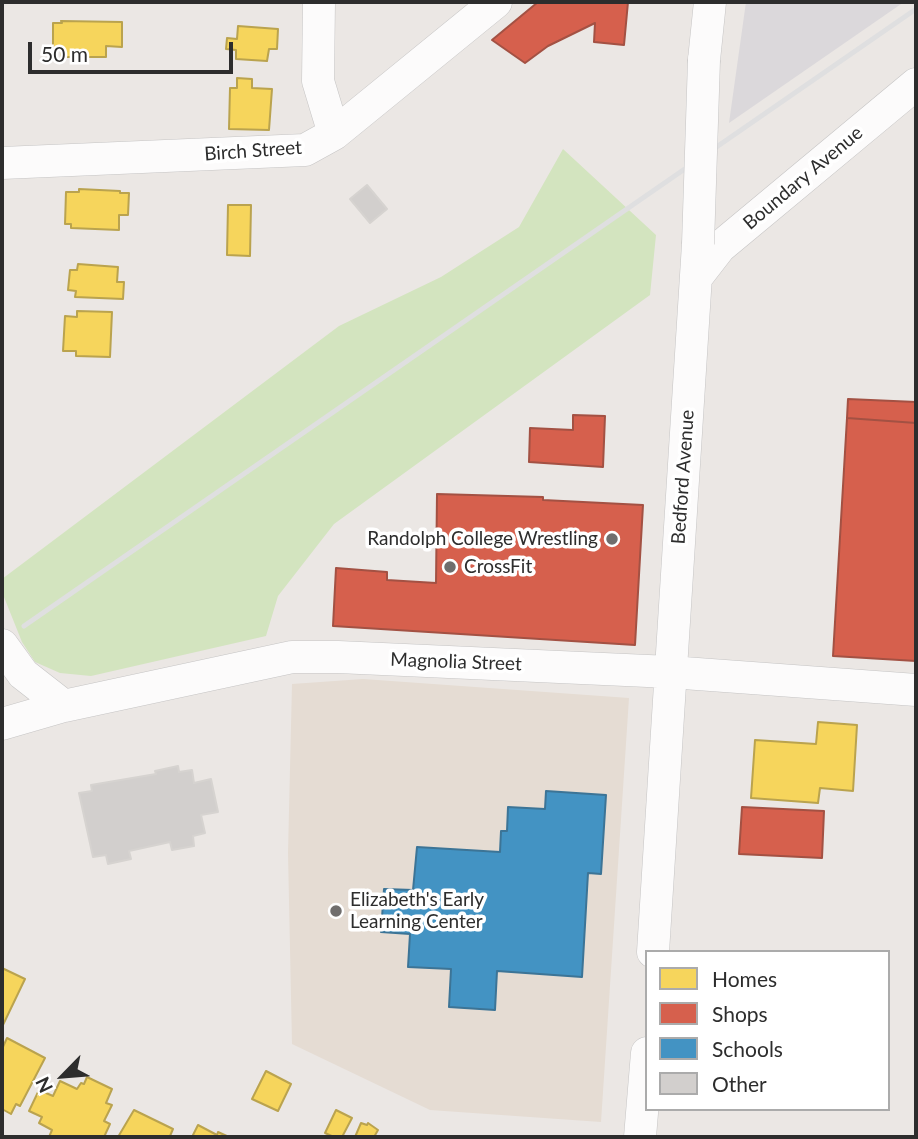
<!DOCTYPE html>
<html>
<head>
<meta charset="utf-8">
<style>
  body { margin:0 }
  #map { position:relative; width:918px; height:1139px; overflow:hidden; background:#ebe7e4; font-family:Lato,sans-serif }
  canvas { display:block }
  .frame { position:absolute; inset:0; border:4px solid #2d2d2d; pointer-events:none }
  .legend { position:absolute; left:645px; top:950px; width:245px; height:161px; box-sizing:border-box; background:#fff; border:2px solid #ababab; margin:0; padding:9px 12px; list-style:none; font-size:21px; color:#2d2d2d }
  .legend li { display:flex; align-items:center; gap:14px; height:35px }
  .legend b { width:35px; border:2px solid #ababab }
  .north { position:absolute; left:28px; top:1041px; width:70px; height:70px; -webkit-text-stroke:5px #fff; paint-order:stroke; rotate:245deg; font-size:19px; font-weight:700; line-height:28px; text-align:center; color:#2d2d2d }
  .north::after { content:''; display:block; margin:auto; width:24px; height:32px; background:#2d2d2d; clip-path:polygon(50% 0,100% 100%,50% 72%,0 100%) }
  .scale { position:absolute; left:28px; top:42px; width:205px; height:32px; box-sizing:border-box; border:4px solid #2d2d2d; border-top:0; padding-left:9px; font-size:21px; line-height:24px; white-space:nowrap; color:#2d2d2d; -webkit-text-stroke:5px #fff; paint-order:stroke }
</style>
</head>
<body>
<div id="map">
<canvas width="918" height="1139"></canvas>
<div class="frame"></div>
<ul class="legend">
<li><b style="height:19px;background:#f6d55c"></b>Homes</li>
<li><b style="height:19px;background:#d6604d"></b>Shops</li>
<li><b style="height:19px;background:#4393c3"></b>Schools</li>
<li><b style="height:19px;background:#d2cfcd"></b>Other</li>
</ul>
<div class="north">N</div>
<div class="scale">50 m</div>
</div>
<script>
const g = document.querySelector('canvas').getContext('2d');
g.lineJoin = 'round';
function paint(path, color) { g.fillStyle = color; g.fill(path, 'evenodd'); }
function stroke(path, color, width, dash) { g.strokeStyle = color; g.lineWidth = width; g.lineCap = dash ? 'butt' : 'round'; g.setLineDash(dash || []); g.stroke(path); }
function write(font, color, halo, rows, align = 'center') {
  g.font = font + ' Lato,sans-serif'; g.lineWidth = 7; g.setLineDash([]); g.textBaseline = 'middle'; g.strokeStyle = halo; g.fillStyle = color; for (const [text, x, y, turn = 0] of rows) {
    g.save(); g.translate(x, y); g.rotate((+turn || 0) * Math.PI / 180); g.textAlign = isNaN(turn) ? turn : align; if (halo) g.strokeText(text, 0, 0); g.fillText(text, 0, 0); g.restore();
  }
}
const industrial = new Path2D(`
  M 746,2 L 904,2 L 729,123 Z`);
const education = new Path2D(`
  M 363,679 L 629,698 L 601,1122 L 430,1110 L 292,1044 L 288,853 L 292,684 ZM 546,791 L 606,795 L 601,873 L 588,873 L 582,976 L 497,971 L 494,1010 L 450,1007 L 451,969 L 408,967 L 410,934 L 384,889 L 413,890 L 417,847 L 500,852 L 501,831 L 507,831 L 508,807 L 545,809 Z`);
const green = new Path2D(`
  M 563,149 L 656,235 L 650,295 L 334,524 L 278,596 L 266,636 L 91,676 L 60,673 L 35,662 L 22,642 L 2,592 L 2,579 L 339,326 L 441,277 L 519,227 Z`);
const homes = new Path2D(`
  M 61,21 L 122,22 L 122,47 L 106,46 L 106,57 L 61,57 L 61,47 L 53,47 L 53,23 L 62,23 Z
  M 238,26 L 278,29 L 277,49 L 269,49 L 267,61 L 236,59 L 236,50 L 226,49 L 227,38 L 237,39 Z
  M 237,78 L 252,79 L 252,88 L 272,89 L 269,130 L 229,129 L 230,88 L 237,88 Z
  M 79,189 L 120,191 L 120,193 L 129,193 L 128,215 L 119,215 L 119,230 L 71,228 L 71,224 L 65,224 L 66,192 L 79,192 Z
  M 228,205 L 251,205 L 250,256 L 227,255 Z
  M 78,264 L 118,267 L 117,282 L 124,282 L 123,299 L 75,297 L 76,291 L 68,290 L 70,270 L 77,270 Z
  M 77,311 L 112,312 L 110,357 L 76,356 L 76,351 L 63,351 L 65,316 L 77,317 Z
  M 818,722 L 857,725 L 853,791 L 820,788 L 818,803 L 751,798 L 755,740 L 816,744 Z
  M 2,968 L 25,979 L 2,1027 Z
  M 7,1038 L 45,1058 L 20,1106 L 16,1104 L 11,1114 L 2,1109 L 2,1049 Z
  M 266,1071 L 291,1084 L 278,1111 L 252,1099 Z
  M 87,1077 L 112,1089 L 106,1103 L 112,1105 L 104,1121 L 110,1124 L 104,1137 L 49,1137 L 52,1130 L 39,1123 L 42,1117 L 29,1111 L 39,1090 L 53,1096 L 60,1081 L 77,1089 L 81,1083 L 84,1084 Z
  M 134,1110 L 173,1129 L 170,1136 L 173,1137 L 118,1137 Z
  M 336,1110 L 352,1118 L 342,1137 L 334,1137 L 325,1133 Z
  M 361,1123 L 367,1125 L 368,1123 L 378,1130 L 374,1137 L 355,1137 Z
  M 198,1125 L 217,1135 L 218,1132 L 229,1137 L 192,1137 Z`);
const shops = new Path2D(`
  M 538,2 L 628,2 L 624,45 L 594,42 L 595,23 L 548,46 L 525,63 L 492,40 Z
  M 848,399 L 916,402 L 916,423 L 847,418 Z
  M 573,415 L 605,416 L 603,467 L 529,462 L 530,428 L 573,430 Z
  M 847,418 L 916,423 L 916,661 L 833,656 Z
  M 437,494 L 543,497 L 543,500 L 643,505 L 635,645 L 333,626 L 336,568 L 387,572 L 387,580 L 436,583 Z
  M 742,807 L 824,811 L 822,858 L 739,854 Z`);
const schools = new Path2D(`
  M 546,791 L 606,795 L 601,874 L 588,873 L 582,977 L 497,971 L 495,1010 L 449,1007 L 451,969 L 408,967 L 410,934 L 381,932 L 384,889 L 413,890 L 417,847 L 500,852 L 501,831 L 507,831 L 508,807 L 545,809 Z`);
const building = new Path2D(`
  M 367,185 L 387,209 L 370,223 L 350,199 Z
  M 178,766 L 179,772 L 192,770 L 194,783 L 211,779 L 218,812 L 201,815 L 205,833 L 193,836 L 194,846 L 172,850 L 170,842 L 129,851 L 131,859 L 108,864 L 106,855 L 93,857 L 79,793 L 92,791 L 91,785 L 156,774 L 155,771 Z`);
const minor = new Path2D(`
  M 319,2 L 318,81 L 334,134
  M 704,60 L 710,2
  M 2,163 L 305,150 L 334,134 L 496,2
  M 696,278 L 720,247 L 916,84
  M 2,645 L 23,674 L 64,706
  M 2,724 L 64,706 L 292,657 L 338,657 L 670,672 L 916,690
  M 653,952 L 698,244
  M 640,1137 L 647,1053`);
const rail = new Path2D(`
  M 24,626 L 916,9`);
const minorBridge = new Path2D(`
  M 698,244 L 704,60`);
const markers = [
  [612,539,7,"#706e6d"],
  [450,567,7,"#706e6d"],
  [336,911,7,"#706e6d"]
];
const streetNames = [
  ["Birch Street",253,151,-4],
  ["Boundary Avenue",803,178,-40],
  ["Bedford Avenue",683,477,-86],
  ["Magnolia Street",456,662,2]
];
const poiNames = [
  ["Randolph College Wrestling",598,539,"right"],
  ["CrossFit",464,567],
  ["Elizabeth's Early",350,900],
  ["Learning Center",350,922]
];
paint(industrial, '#dbd8db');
paint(education, '#e5dcd3');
paint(green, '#d3e4bf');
paint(homes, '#f6d55c');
stroke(homes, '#baa34e', 2);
paint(shops, '#d6604d');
stroke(shops, '#a35143', 2);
paint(schools, '#4393c3');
stroke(schools, '#3c7496', 2);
paint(building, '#d2cfcd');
stroke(building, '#d6d3d0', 2);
stroke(minor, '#c5c4c4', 33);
stroke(minor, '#fcfbfb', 32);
stroke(rail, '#dfdfe0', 5);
stroke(minorBridge, '#c5c4c4', 33, []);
stroke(minorBridge, '#fcfbfb', 32);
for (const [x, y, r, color] of markers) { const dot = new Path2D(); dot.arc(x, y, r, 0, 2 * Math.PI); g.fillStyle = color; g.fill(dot); stroke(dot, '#fff', 2.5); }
write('19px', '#2d2d2d', '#fff', streetNames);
write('19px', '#2d2d2d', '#fff', poiNames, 'left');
</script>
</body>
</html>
